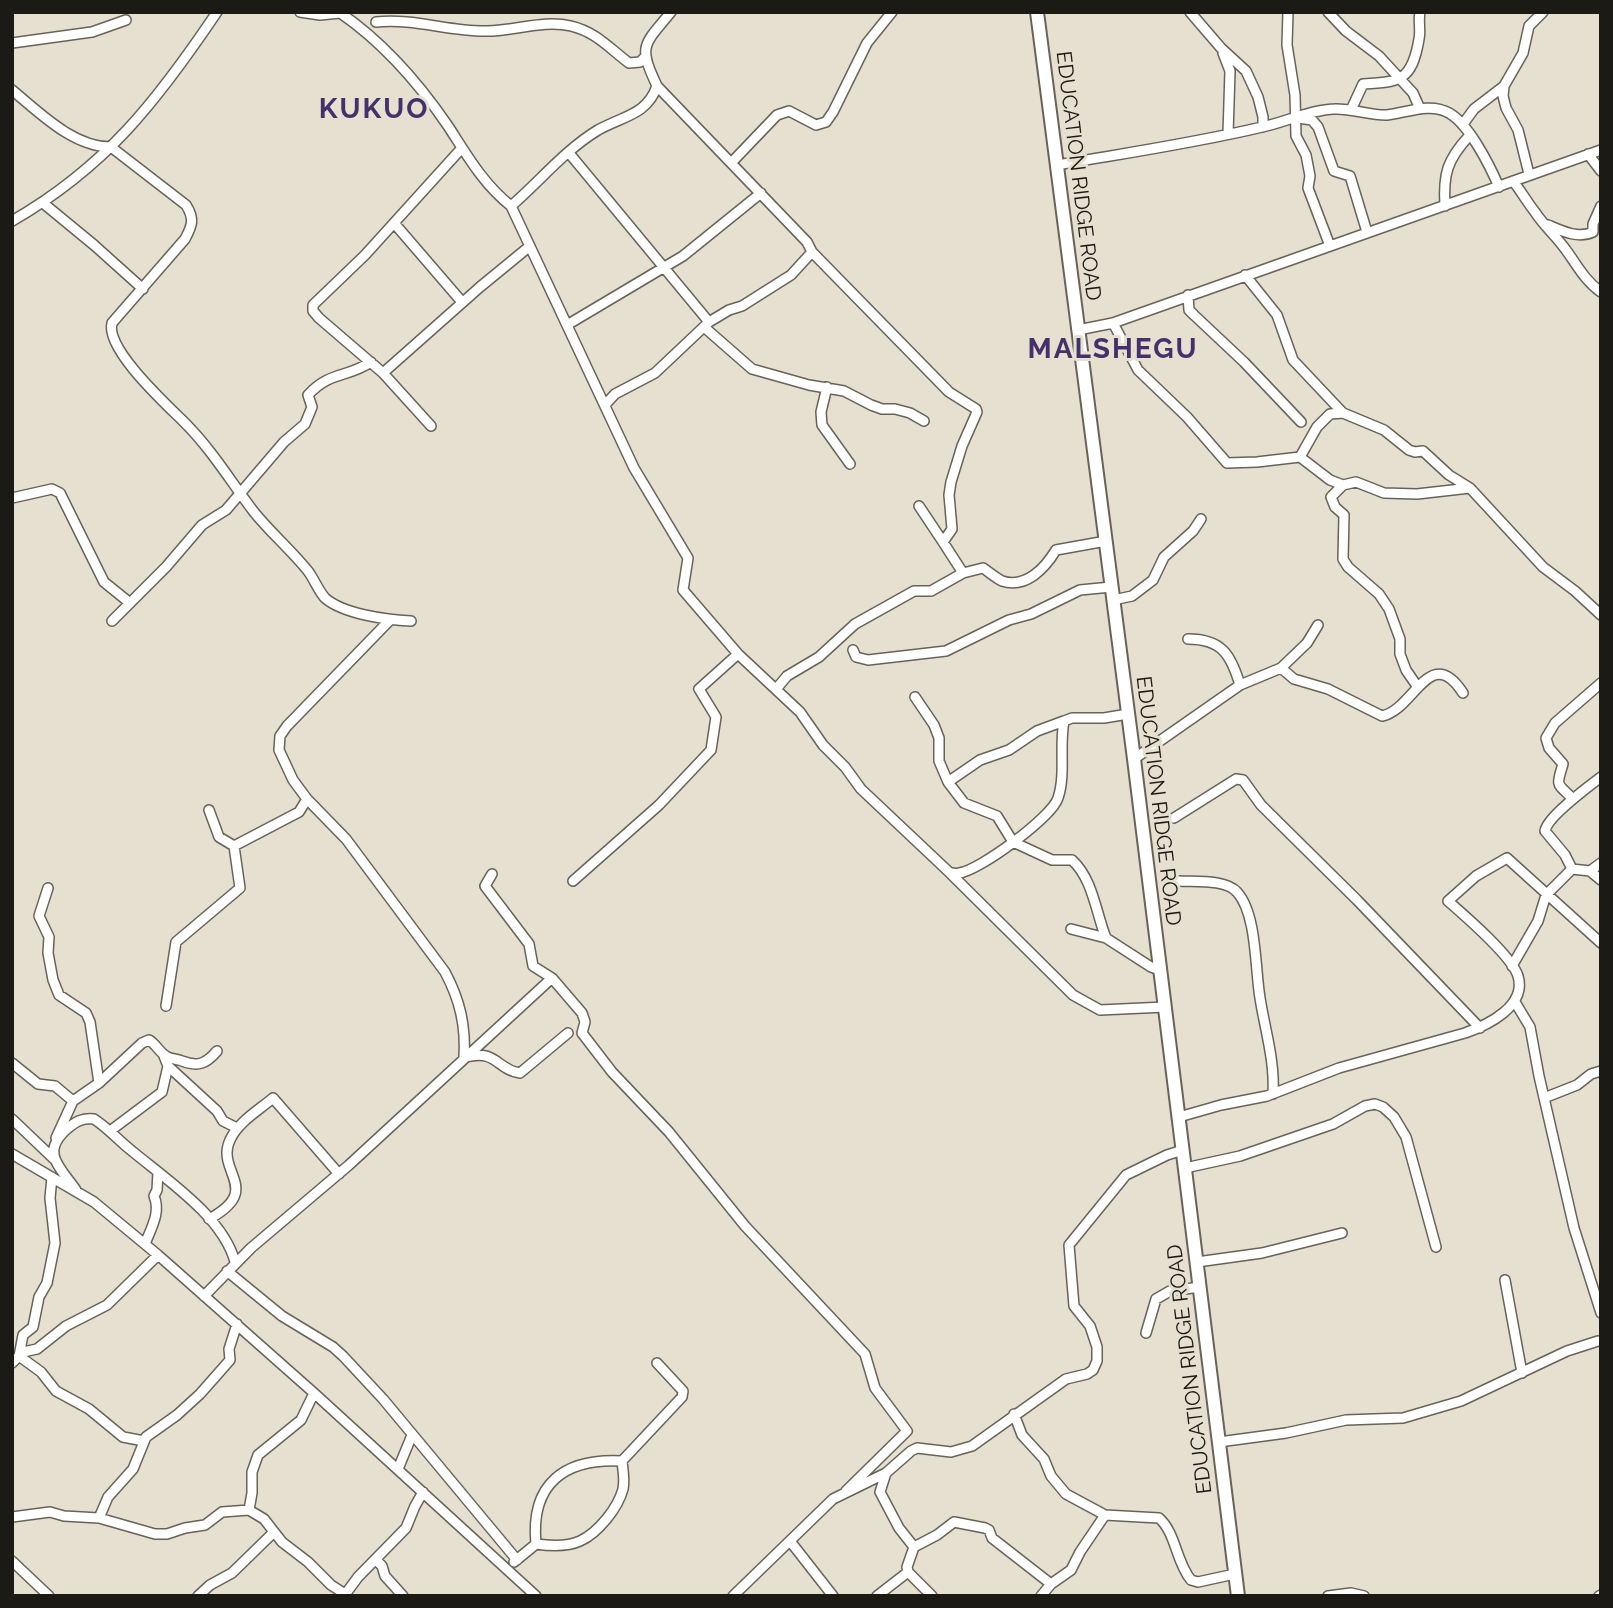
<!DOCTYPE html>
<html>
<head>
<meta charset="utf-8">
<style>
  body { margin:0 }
  #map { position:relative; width:1613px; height:1608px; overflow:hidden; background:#e6e0d1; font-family:Raleway,sans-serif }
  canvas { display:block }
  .frame { position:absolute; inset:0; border:14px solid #1c1a14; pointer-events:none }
</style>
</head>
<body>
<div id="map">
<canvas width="1613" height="1608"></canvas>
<div class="frame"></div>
</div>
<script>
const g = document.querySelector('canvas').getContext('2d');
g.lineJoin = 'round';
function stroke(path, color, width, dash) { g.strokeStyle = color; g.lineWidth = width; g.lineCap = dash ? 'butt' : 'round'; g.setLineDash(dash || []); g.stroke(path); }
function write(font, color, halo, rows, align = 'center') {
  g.font = font + ' Raleway,sans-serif'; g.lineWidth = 6; g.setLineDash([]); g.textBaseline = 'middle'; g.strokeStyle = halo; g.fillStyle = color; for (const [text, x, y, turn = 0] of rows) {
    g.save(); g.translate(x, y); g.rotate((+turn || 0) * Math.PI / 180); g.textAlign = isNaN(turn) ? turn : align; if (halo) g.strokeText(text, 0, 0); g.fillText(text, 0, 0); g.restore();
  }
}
const minor = new Path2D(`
  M 300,12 L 320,15 L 340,13
  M 339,12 C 383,42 418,82 448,126 C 467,155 483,184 511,206 C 540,181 565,150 598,130 C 623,116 647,115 657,86 C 638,45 643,46 671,12
  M 1190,12 L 1221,48 L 1246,71 L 1258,97 L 1263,117 L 1263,127
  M 1288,12 L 1287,45 L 1295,95 L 1296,136 L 1306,155 L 1310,176 L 1308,188 L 1330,246
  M 1328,12 L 1346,31 L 1379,56 L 1413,93 L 1420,109
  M 376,22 C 413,18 447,31 484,31 C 513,32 542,19 571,26 C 596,32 609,48 629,63 L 640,62 L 644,58
  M 12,43 L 92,32 L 126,20
  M 1223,53 L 1230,71 L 1228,134
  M 657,86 L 807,242 L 812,252 L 949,392 L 976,409 L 977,412 L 962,446 L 951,482 L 949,495 L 952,529 L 943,542 L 963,573
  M 12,90 C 40,113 73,147 111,147 L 186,205 C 195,219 192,226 185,239 L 112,323 C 105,349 167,405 185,423 C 212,450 231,482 254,512 C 270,532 291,550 308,571 C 314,579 318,590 325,598 C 343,614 387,620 411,621
  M 1351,110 L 1363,84 C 1400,82 1412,81 1419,39 C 1421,30 1418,22 1420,12
  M 1298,118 L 1312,120 L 1318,127 L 1334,171 L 1350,176 L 1367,232
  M 1463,124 L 1474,109 L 1504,86
  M 569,153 L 709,322
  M 1588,154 L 1601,171
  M 732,162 L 777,115 L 789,111 L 816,125 L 826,122 L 833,112 L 867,43 L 892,12
  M 1057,165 C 1126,153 1195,143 1262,127 C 1286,122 1309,110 1334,109 C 1350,108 1373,116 1387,115 C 1406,113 1430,102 1449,113 C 1469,124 1490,166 1499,187
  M 1529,174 L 1518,130 L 1506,108 L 1503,96 L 1504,86 L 1523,53 L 1529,26 L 1543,12
  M 1513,181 C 1521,191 1527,202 1535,212 C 1544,226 1557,237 1566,250 C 1577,265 1585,281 1601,292
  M 43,203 L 94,245 L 143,289
  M 511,206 L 634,468 L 688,558 L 683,590 L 738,654 L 800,712 L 823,745 L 845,767 L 861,789 L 949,872 C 951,873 957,874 959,873 C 979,871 1052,817 1058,798 C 1066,774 1059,746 1064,721 L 1072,718 L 1104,718 L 1128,714
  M 1445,206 C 1443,174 1447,160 1469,136
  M 12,221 C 106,167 157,101 217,12
  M 394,223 L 462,302
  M 1548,225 C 1562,231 1578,239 1593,232 L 1593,224 L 1601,206
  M 1245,275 L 1277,315 L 1293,360 L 1343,413 L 1384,430 L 1409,450 L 1415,452 L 1423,451 L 1449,475 L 1470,488 L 1543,567 L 1575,591 L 1601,615
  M 1188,295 L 1189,310 L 1194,315 L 1244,362 L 1301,422
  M 1113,323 L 1138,370 L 1187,417 L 1227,463 L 1257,462 L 1300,457 L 1330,480 L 1343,485 L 1356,482 L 1384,493 L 1417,494 L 1470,488
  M 567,325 L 683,256 L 761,193
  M 704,327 L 752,369 L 809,385 L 844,391 L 871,405 L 882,409 L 895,409 L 910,413 L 924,421
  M 1078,330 L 1113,323 L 1601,150
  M 383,373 L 480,287 L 530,246
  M 827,387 L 821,412 L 822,425 L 850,464
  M 605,405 L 615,394 L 655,373 L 709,322 L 729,310 L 742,306 L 791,275 L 812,252
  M 431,426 L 383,373 L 319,318 L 313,311 L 313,305 L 365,255 L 461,149
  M 1300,457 L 1317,427 L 1330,414 L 1343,413
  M 1343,485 L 1331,497 L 1335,507 L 1344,515 L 1343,559 L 1348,567 L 1379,594 L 1389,609 L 1400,639 L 1400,654 L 1406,670 L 1417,686
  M 12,498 L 52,489 L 60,493 L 104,582 L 130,603
  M 919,506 L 943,542
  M 1113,600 L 1132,596 L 1153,580 L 1164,557 L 1193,531 L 1201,519
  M 390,620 L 287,726 L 280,736 L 279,750 L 293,780 L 307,799 L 346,839 L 445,972 C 460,1000 466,1026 464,1058
  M 112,621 L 166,567 L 202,525 L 226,510 L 284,442 L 305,424 L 312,407 L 308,395 C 330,371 347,378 371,362
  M 1188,639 C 1222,639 1231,655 1240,685
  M 853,650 L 856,657 L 868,660 L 946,651 L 1009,620 L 1031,614 L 1080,590 L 1111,587
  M 1281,668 L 1294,679 L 1328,689 L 1382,716 C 1414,710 1430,642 1463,693
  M 777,688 L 787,676 L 819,657 L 855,624 L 914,591 L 931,591 L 963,573 L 983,568 C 989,572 996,578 1002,581 C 1026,589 1045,568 1056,550 L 1106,541
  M 915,697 L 934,725 L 939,738 L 939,761 L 948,782 L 964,803 L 997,816 L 1013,842 L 1052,860 L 1072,860 C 1093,879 1096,913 1106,938 L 1151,967 L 1160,970
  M 1134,759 L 1240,685 L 1281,668 L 1307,643 L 1318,625
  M 948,782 L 980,760 L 1009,750 L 1037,731 L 1064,721
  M 1573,799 C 1556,782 1556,787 1563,764 L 1549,748 L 1546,738 L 1555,723 L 1601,683
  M 209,810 L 219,837 L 234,846
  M 1174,818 L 1236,779 L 1243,780 L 1261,805 L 1357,900 L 1480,1028
  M 1572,869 L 1565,855 L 1545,831 C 1547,817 1588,787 1601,777
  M 1590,871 L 1601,880
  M 949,872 L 1073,995 L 1100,1010 L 1165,1007
  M 492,874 L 485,886 L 529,944 L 533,966 L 552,978 L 582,1013 L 585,1022 L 582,1033 L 612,1072 L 669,1132 L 745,1226 L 865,1354 L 875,1388 L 907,1431 L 846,1491
  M 573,881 L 659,805 L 711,750 L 716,717 L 699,689 L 738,654
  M 1179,881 C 1195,882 1226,879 1237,892 C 1257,914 1255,969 1260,998 C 1265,1030 1275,1061 1273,1094
  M 48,888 L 39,916 L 49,937 L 48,953 L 53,980 L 59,995 L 86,1013 L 90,1022 L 99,1083
  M 1071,929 L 1106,938
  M 1512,966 L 1538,921 L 1546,895 L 1572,869 L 1590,871 L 1601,863
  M 1515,1002 L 1530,1027 L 1539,1076 L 1574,1228 L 1601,1313
  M 166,1006 L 176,942 L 240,888 L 234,846 L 299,812 L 307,799
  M 164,1056 L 168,1066 L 217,1111 L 223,1121 L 237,1128
  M 466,1057 C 497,1049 497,1070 520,1073 L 568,1033
  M 12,1063 L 38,1084 L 55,1086 L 73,1101
  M 1544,1098 L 1577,1085 L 1591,1074 L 1601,1071
  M 1179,1117 L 1221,1105 L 1267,1096 L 1339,1068 L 1465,1033 C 1488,1025 1527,1006 1518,976 C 1512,956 1464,915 1448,901 L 1476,876 L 1507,858 L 1601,943
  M 12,1119 L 54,1159
  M 110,1131 L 162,1092 L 168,1066
  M 56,1138 L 73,1101 L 99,1083 L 142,1043 L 149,1040 C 156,1044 159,1052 166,1056 C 170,1059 177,1059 182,1061 C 198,1067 206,1064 217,1051
  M 12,1154 L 94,1202 L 158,1255 L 314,1393 L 536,1596
  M 1185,1168 L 1240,1156 L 1333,1124 L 1365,1106 L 1375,1104 L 1383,1107 L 1394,1117 L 1406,1137 L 1436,1247
  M 52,1177 L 50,1198 L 55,1243 L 47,1283 L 39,1297 L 33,1327 L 23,1335 L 19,1356 L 41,1372 L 56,1391 L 89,1409 L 123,1437 L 144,1441
  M 76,1190 C 59,1166 40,1152 68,1128 C 77,1121 82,1118 94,1119 C 108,1128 119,1141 132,1151 C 167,1180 223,1217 235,1262
  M 209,1219 C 264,1189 215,1172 230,1140 C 238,1122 259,1110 273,1098 L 339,1174
  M 145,1244 C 151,1228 161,1213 154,1196 L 157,1190 L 158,1172
  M 1197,1262 L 1262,1253 L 1342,1233
  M 227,1271 L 282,1316 L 333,1347 L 343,1356 L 383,1399 L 517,1560
  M 1505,1280 L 1522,1373
  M 204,1296 L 251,1248 L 349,1165 L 552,978
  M 1146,1333 L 1156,1299 L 1170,1291 L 1200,1287
  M 12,1363 L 23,1352 L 37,1349 L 66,1326 L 107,1305 L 158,1255
  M 1014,1414 L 1022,1435 L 1044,1459 L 1051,1476 L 1066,1494 L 1105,1515 L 1159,1518 C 1176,1533 1176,1562 1191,1580 L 1198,1582 L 1230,1575 L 1234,1572
  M 1219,1442 L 1286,1433 L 1346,1420 L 1403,1418 L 1461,1401 L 1567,1351 L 1598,1341
  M 398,1469 L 412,1435
  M 886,1473 L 880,1492 L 899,1528 L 914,1547 L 907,1567 L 908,1572 L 932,1596
  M 249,1510 L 252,1493 L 252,1472 L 258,1455 L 301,1420 L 314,1393
  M 12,1517 L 50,1512 L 64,1516 L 99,1518 L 155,1534 L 167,1534 L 185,1528 L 205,1525 L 222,1512 L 249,1510 L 264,1519 L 282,1542 L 308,1562 L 331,1585 L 345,1594
  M 99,1518 L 108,1497 L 133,1469 L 146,1437 L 177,1415 L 200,1394 L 230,1360 L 229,1349 L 237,1324
  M 790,1541 L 833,1596
  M 536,1544 C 530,1483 565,1458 622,1461 L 682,1397 L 683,1391 L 657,1363
  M 914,1547 L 937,1535 L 954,1522 L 985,1528 L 989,1530 L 992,1538 L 1051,1584
  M 376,1560 L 382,1566 L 385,1576 L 403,1596
  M 12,1561 L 49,1596
  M 514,1562 L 536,1544 C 550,1546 567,1547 580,1541 C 598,1533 618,1508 623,1489 C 625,1480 623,1471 622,1461
  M 198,1596 L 210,1585 L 232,1573 L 273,1533
  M 344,1596 L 358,1577 L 406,1528 L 415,1506 L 423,1492
  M 733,1596 L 833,1499 L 886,1473 L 911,1451 L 917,1448 L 951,1452 L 972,1446 L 1066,1379 L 1087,1374 L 1093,1370 L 1097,1361 L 1097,1347 L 1090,1326 L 1074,1306 L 1069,1245 L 1126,1175 L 1167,1155 L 1183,1150
  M 877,1596 L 908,1572
  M 1041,1596 L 1051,1584 L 1071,1570 L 1080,1552 L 1105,1515
  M 1328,1596 L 1351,1593 L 1364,1596
  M 1599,1596 L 1601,1595`);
const secondary = new Path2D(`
  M 1037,12 L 1134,759 L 1238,1596`);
const streetNames = [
  ["EDUCATION RIDGE ROAD",1078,176,83],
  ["EDUCATION RIDGE ROAD",1158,801,83],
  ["EDUCATION RIDGE ROAD",1190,1369,-97]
];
const districtNames = [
  ["KUKUO",374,110],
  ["MALSHEGU",1113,350]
];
stroke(minor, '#696357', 12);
stroke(secondary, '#696357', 16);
stroke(minor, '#fff', 9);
stroke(secondary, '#fff', 12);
write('21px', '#1c1a14', '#e6e0d1', streetNames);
g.letterSpacing = '2px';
write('bold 28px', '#45306c', '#e6e0d1', districtNames);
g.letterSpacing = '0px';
</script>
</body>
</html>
